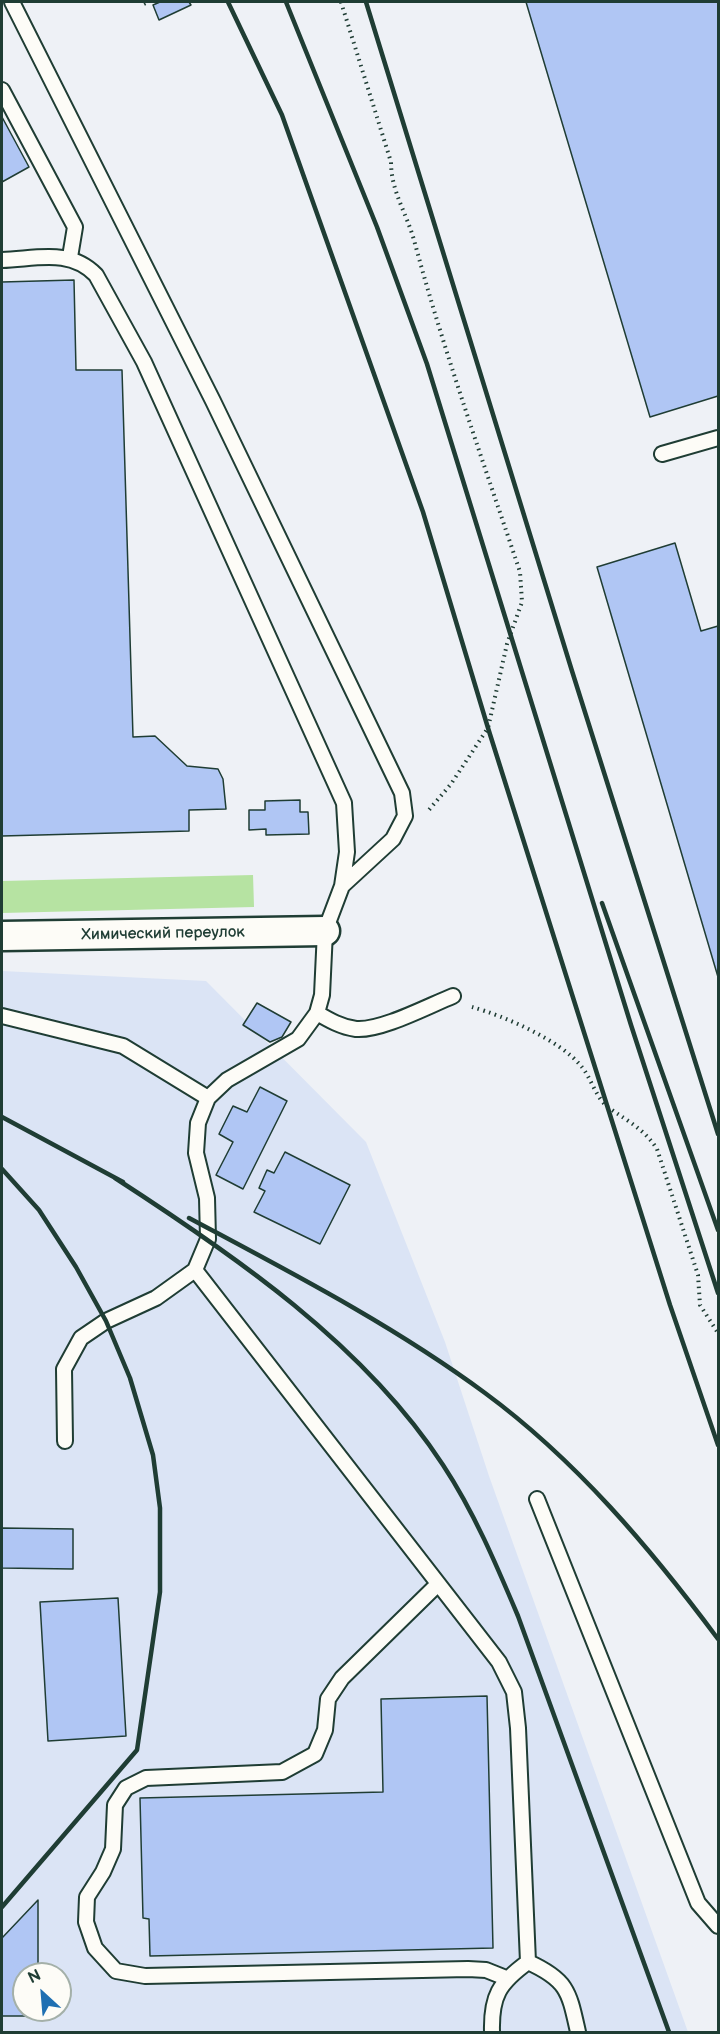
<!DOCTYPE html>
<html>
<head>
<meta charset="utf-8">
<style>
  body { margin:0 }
  #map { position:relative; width:720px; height:2034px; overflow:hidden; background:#eef1f6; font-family:"Balsamiq Sans",sans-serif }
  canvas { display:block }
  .frame { position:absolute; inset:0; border:3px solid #1f3d34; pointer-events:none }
  .north { position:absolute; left:12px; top:1962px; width:60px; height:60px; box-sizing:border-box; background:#fdfcf7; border:2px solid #a4b0a9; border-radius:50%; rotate:334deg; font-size:16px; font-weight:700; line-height:24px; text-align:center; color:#1f3d34 }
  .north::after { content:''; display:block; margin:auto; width:21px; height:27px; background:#1f6fb2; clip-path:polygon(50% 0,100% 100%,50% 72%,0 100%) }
</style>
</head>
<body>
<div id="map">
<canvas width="720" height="2034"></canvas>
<div class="frame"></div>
<div class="north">N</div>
</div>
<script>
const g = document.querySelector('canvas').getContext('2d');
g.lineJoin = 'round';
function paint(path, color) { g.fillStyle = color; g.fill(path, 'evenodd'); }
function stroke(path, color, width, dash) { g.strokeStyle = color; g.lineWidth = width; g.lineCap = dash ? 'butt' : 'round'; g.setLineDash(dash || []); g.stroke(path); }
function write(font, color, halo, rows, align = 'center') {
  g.font = font + ' "Balsamiq Sans",sans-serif'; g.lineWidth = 4.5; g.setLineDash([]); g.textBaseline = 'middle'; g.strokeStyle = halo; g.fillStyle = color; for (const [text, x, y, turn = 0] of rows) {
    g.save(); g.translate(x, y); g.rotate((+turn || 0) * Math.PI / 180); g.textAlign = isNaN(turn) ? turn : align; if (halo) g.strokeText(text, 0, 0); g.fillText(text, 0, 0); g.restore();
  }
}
const built = new Path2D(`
  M 2,971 L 206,981 L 366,1142 L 445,1342 L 489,1476 L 688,2032 L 2,2032 ZM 24,1974 L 60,1974 L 60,2010 L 24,2010 Z`);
const green = new Path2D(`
  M 253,875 L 254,907 L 2,913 L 2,881 Z`);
const building = new Path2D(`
  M 160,2 L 189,2 L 191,5 L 159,20 L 153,5 Z
  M 526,2 L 718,2 L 718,396 L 650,417 Z
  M 2,117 L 29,167 L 2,182 Z
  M 74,280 L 76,370 L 122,370 L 133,737 L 155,736 L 187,766 L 218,769 L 223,779 L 226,809 L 189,810 L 189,831 L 2,836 L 2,282 Z
  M 675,543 L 701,631 L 718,626 L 718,977 L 597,567 Z
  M 300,800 L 300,812 L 308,812 L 309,834 L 266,835 L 266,829 L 249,830 L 249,810 L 265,810 L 265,801 Z
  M 257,1003 L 291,1022 L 282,1037 L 270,1042 L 243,1025 Z
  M 260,1087 L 287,1101 L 243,1189 L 216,1175 L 233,1142 L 219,1134 L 233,1106 L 247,1112 Z
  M 285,1152 L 350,1185 L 320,1244 L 254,1212 L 265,1191 L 259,1188 L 267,1170 L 274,1173 Z
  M 2,1528 L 73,1529 L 73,1569 L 2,1568 Z
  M 118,1598 L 126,1736 L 48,1741 L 40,1602 Z
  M 487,1696 L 493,1948 L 150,1956 L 149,1919 L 143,1918 L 140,1798 L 383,1792 L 381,1699 Z
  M 38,1900 L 38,1974 L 24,1974 L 24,2010 L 38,2010 L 38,2016 L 2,2016 L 2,1938 Z`);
const path = new Path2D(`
  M 341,2 L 391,162 C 391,191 406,212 414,240 C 444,352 483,461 520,572 L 522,602 L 507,644 L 488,728 L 451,784 L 428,811
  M 144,4 L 148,2
  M 472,1007 C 504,1016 560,1040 581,1066 C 591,1077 596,1099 609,1108 C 628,1121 645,1130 657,1149 L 698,1275 L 700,1305 L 718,1333`);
const service = new Path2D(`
  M 12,2 L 213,401 L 402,793 L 405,816 L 393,839 L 342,886
  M 2,90 L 75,227 L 70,257
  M 2,260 C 36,259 70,248 96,275 L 144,362 L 344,803 L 347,852 L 342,886 L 325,931 L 322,995 L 317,1013 L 298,1039 L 227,1080 L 208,1098 L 198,1123 L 196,1153 L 207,1198 L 208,1239 L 195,1270 L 156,1298 L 106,1321 L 81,1338 L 64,1369 L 65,1441
  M 662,454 L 718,438
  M 317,1013 C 329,1020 341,1027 356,1029 C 381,1031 428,1006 453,996
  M 2,1016 L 123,1046 L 208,1098
  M 195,1270 L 499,1662 L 514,1692 L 518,1728 L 528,1962 C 499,1983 491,1996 492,2032
  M 537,1499 L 698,1903 L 718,1926
  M 438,1584 L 342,1678 L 328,1699 L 325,1730 L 315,1754 L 282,1772 L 146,1778 L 126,1788 L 115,1805 L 113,1849 L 103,1872 L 87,1897 L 86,1922 L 95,1948 L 116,1971 L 145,1976 L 468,1969 L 486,1970 L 506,1978
  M 528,1962 C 568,1980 569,1992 578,2032`);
const minor = new Path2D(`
  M 2,936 L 325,931`);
const rail = new Path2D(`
  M 228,2 L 282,115 L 423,512 L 488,728 L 670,1305 L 718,1445
  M 286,2 L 377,227 L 427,364 L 631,1025 L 718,1293
  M 366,2 L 572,671 L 718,1134
  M 602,903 L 718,1230
  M 2,1117 L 123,1182
  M 2,1169 L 39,1210 L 76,1267 L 106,1321 L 130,1378 L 153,1455 L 160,1508 L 160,1592 L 137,1750 L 2,1907
  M 115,1178 C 234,1255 364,1344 443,1465 C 474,1512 496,1564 518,1616 L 669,2032
  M 189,1218 C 290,1272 393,1325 485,1393 C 576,1460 651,1549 718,1639`);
const streetNames = [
  ["Химический переулок",163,934,-1]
];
paint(built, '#dbe4f5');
paint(green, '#b6e3a2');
paint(building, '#b0c6f4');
stroke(building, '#1f3d34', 1.5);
stroke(service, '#1f3d34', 18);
stroke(minor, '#1f3d34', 33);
stroke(path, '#1f3d34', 4, [1.5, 4.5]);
stroke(service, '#fdfcf7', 14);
stroke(minor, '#fdfcf7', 28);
stroke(rail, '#1f3d34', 4.5);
write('16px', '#1f3d34', '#fdfcf7', streetNames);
</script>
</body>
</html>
